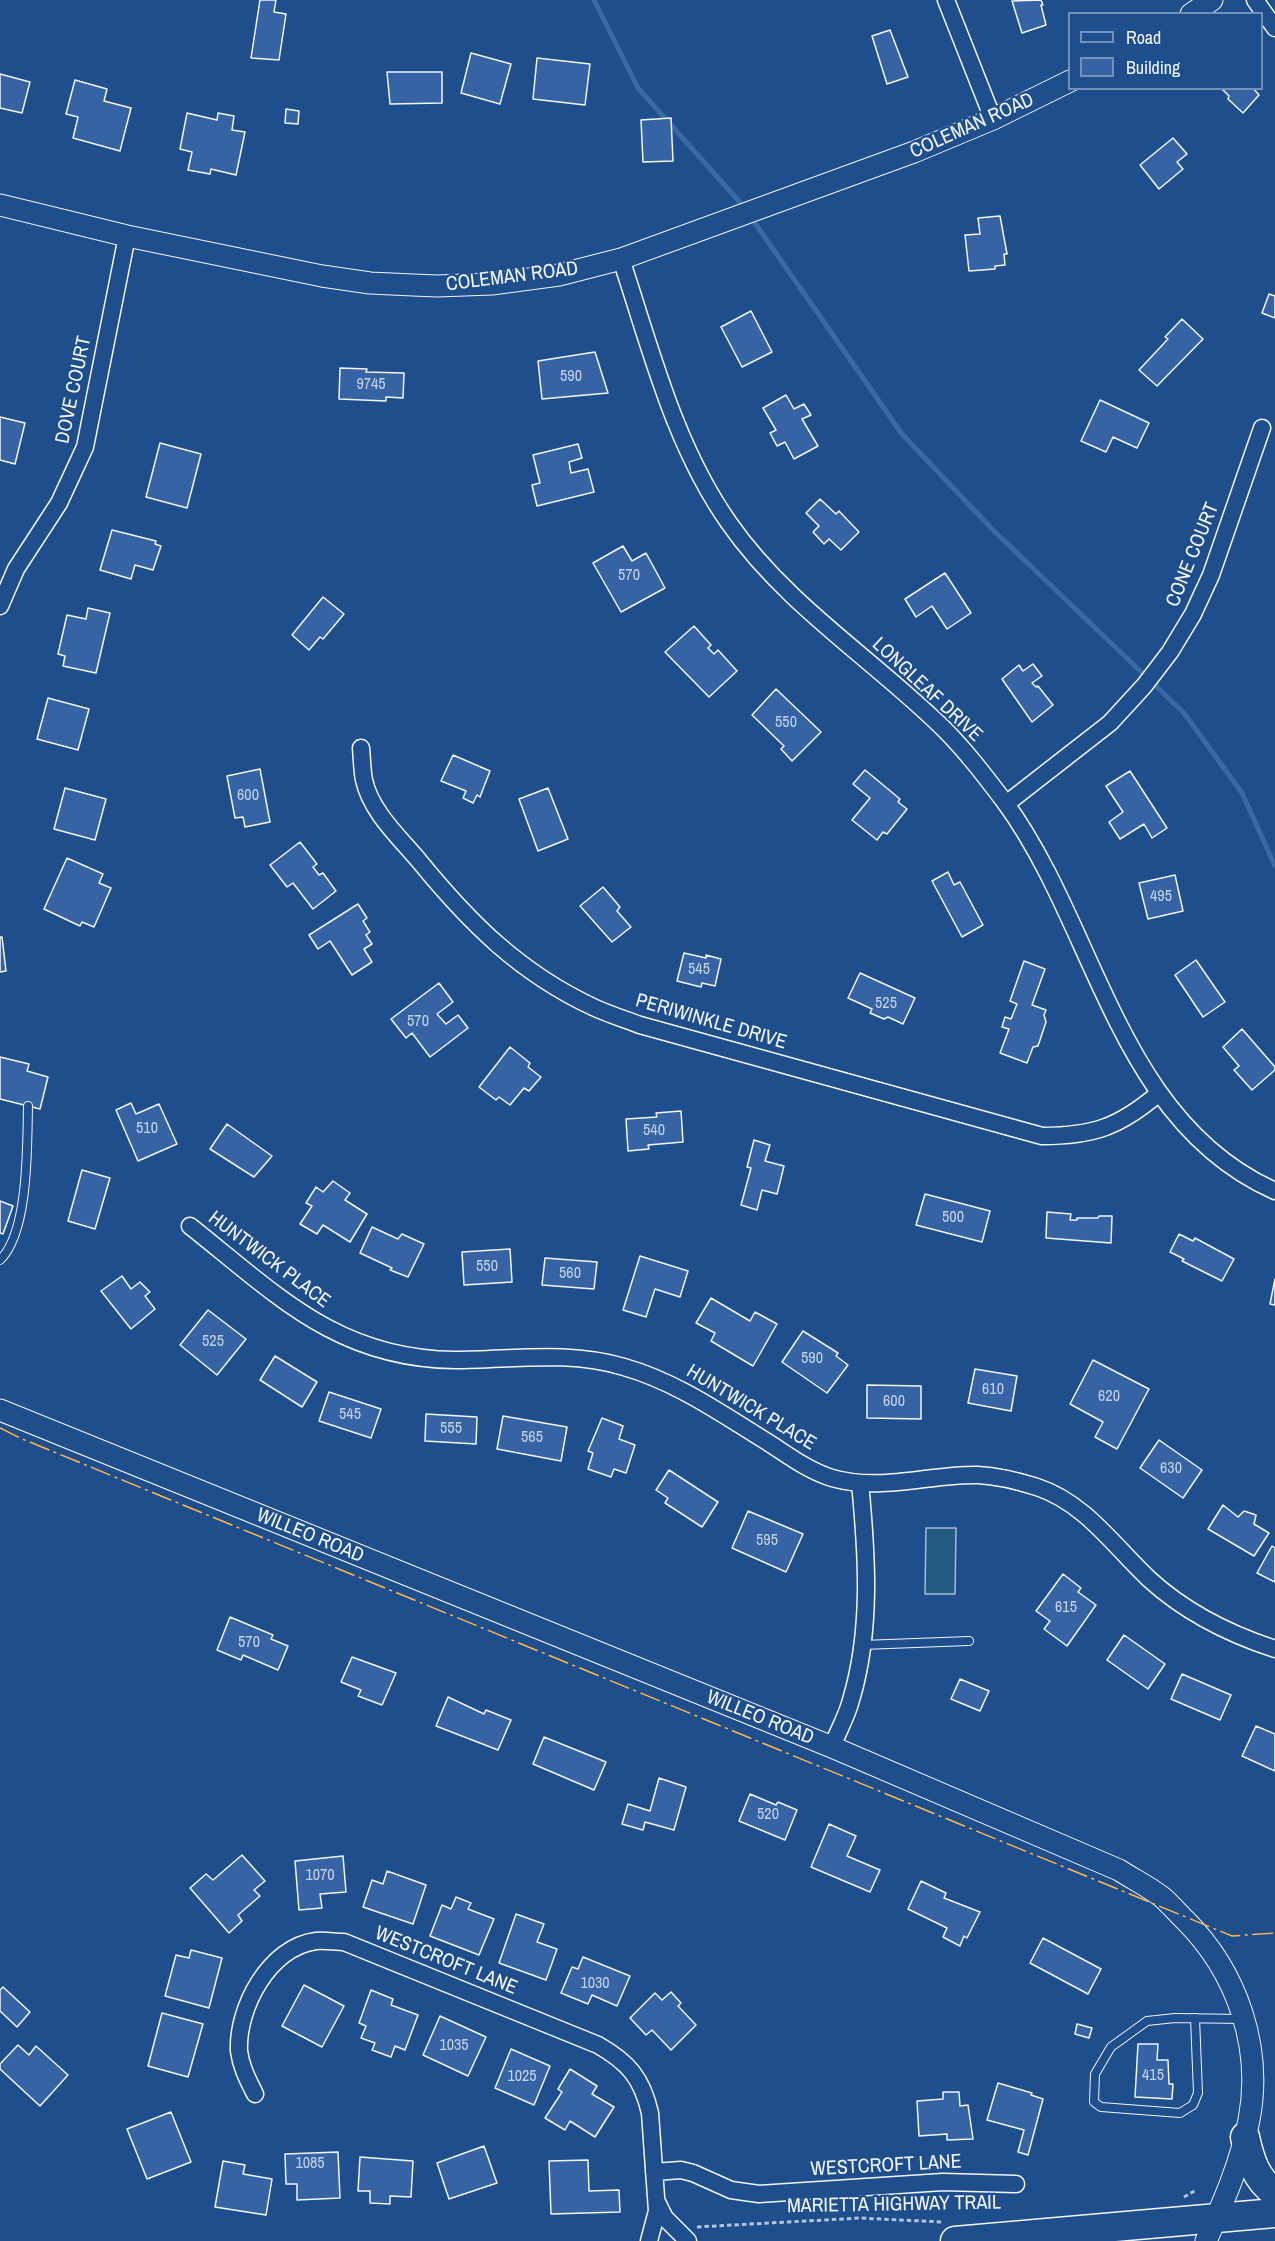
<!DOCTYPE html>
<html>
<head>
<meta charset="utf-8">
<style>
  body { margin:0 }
  #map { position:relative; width:1275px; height:2241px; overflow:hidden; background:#1f4e8c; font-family:"Archivo Narrow",sans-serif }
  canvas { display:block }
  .legend { position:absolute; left:1068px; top:12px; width:195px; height:78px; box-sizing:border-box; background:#1f4e8c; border:2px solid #7391ba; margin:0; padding:8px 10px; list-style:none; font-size:18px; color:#f2f6ff }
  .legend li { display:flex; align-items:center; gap:12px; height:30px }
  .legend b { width:30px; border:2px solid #7391ba }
</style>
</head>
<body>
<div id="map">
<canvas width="1275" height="2241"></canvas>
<ul class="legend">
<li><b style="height:8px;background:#1f4e8c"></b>Road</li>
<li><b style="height:16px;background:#3563a3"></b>Building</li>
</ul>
</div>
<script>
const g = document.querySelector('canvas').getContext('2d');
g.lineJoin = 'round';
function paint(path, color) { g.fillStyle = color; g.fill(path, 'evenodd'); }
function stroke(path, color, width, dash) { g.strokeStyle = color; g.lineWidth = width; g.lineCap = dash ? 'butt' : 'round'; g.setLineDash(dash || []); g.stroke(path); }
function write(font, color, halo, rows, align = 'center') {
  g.font = font + ' "Archivo Narrow",sans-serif'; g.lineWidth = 4.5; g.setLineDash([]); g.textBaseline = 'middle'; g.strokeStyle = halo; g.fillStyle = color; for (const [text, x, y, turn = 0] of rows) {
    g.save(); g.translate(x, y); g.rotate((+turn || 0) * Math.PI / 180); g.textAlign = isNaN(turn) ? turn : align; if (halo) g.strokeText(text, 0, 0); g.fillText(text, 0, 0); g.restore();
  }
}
const green = new Path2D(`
  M 926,1528 L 956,1528 L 955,1594 L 925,1594 Z`);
const stream = new Path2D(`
  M 594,0 L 638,88 L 745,208
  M 750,216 L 902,434 L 993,530 L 1184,713 L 1242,793 L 1275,866`);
const building = new Path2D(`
  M 260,0 L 276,0 L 274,12 L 286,14 L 279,60 L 251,58 Z
  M 1041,0 L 1043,5 L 1041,5 L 1046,25 L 1022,33 L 1012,1 Z
  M 890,30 L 908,77 L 887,84 L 872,36 Z
  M 471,53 L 511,64 L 500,104 L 461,93 Z
  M 537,58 L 590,64 L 585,105 L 533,99 Z
  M 387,72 L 442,72 L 442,103 L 390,104 Z
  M 0,74 L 30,82 L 22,113 L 0,108 Z
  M 75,80 L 107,89 L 104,101 L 131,108 L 120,151 L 73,138 L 78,117 L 66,114 Z
  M 1221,88 L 1253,88 L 1259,95 L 1243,113 L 1228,99 L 1229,96 Z
  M 286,109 L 299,111 L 298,124 L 285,123 Z
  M 187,113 L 217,120 L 218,113 L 234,116 L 232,130 L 245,132 L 236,175 L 211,169 L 210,174 L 188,170 L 192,152 L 180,149 Z
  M 671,118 L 673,161 L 643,162 L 641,120 Z
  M 1173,138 L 1187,154 L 1177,162 L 1183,169 L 1159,189 L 1140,165 Z
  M 1000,216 L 1007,254 L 1004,254 L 1005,265 L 995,266 L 995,269 L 969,271 L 965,235 L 980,234 L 978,218 Z
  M 1269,294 L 1275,296 L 1275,318 L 1262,313 Z
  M 751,311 L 772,352 L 742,367 L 721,327 Z
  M 1182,319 L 1203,339 L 1157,386 L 1139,370 L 1168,339 L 1165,337 Z
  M 595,352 L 608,393 L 542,399 L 538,361 Z
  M 340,368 L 367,369 L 366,372 L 404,373 L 403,398 L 386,397 L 386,401 L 339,399 Z
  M 786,395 L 794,409 L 804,404 L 811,415 L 802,419 L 818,446 L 794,459 L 785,442 L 777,446 L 770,433 L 776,430 L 763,408 Z
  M 1100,400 L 1149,423 L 1137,448 L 1113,437 L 1106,452 L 1081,441 Z
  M 0,417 L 25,423 L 15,464 L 0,460 Z
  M 160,443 L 201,454 L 187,508 L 146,497 Z
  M 578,444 L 582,458 L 569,462 L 571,473 L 588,469 L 594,492 L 537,506 L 532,485 L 540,483 L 533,455 Z
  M 820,499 L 836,514 L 839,511 L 859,532 L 841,550 L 829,539 L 824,544 L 813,532 L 819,526 L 806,513 Z
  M 112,530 L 156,541 L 155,544 L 161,546 L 153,570 L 135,565 L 131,579 L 100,570 Z
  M 623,546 L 632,561 L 646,553 L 665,588 L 621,612 L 593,563 Z
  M 945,573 L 971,613 L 947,629 L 932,606 L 916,617 L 905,599 Z
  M 323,597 L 344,614 L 323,639 L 320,637 L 309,650 L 292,635 Z
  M 88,608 L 110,613 L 96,673 L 63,666 L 65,656 L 58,654 L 67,615 L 86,619 Z
  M 694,626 L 711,645 L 708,648 L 714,654 L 718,650 L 737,671 L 709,697 L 665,652 Z
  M 1033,664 L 1042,676 L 1032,683 L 1036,687 L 1038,686 L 1053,705 L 1032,722 L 1002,679 L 1019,665 L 1023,671 Z
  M 776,689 L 821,732 L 792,761 L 781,749 L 784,746 L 752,715 Z
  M 48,698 L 89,709 L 78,750 L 37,739 Z
  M 453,755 L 490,771 L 480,797 L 477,795 L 473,803 L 463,798 L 466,791 L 441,781 Z
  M 260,769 L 270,822 L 245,827 L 243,817 L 235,818 L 227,776 Z
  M 865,770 L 900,799 L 898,802 L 907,809 L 887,834 L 883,832 L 877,840 L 852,820 L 870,798 L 853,784 Z
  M 1130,771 L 1167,828 L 1152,838 L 1144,824 L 1120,839 L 1109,822 L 1123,812 L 1106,786 Z
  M 65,788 L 106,799 L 95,840 L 54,829 Z
  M 548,788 L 568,839 L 538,851 L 519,799 Z
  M 300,842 L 317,864 L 313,867 L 319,875 L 323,873 L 336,891 L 313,909 L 293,883 L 287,887 L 270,865 Z
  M 67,858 L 103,874 L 99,883 L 111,888 L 94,927 L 82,922 L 80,926 L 44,909 Z
  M 948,872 L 954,885 L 960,882 L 983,925 L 962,937 L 932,881 Z
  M 1175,875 L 1183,911 L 1148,919 L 1139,883 Z
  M 603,887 L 620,907 L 617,911 L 631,927 L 612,942 L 580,906 Z
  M 358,904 L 367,918 L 363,921 L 370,932 L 366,935 L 372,944 L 364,949 L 372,962 L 352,975 L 330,941 L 318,949 L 309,935 Z
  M 0,937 L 2,937 L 6,971 L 0,972 Z
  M 684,953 L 706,958 L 706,955 L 721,959 L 715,986 L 702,983 L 701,987 L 677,981 Z
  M 1196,960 L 1225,1002 L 1203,1017 L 1175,975 Z
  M 1024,961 L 1045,969 L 1032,1005 L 1046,1010 L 1044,1015 L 1046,1022 L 1038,1046 L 1033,1047 L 1027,1063 L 1000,1053 L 1009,1029 L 1002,1027 L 1005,1017 L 1011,1019 L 1017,1004 L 1010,1001 Z
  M 860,973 L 915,998 L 903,1024 L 888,1017 L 884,1019 L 870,1013 L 872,1009 L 848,998 Z
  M 439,983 L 453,1002 L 437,1014 L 446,1024 L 458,1015 L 468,1028 L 430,1057 L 412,1033 L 406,1038 L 391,1019 Z
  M 1242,1029 L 1275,1067 L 1275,1070 L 1252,1090 L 1234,1070 L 1239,1066 L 1223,1047 Z
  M 510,1047 L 530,1063 L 528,1067 L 541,1077 L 529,1091 L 524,1088 L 510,1105 L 499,1097 L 496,1100 L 479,1087 Z
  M 0,1057 L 29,1064 L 27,1071 L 48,1077 L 40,1109 L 0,1099 Z
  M 131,1103 L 136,1114 L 159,1104 L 177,1144 L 138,1161 L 116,1110 Z
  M 681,1111 L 683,1142 L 648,1145 L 649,1149 L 628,1151 L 626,1119 L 657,1117 L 656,1113 Z
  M 227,1124 L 272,1156 L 254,1177 L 210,1149 Z
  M 754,1140 L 770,1145 L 765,1161 L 784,1166 L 777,1194 L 762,1190 L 757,1210 L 741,1205 L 751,1168 L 747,1167 Z
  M 82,1170 L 110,1178 L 95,1229 L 68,1221 Z
  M 333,1181 L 350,1193 L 345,1200 L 367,1214 L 350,1242 L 323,1225 L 317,1234 L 300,1224 L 312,1206 L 306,1203 L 316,1187 L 323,1192 Z
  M 925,1194 L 990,1211 L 982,1242 L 916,1225 Z
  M 0,1201 L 13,1206 L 3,1234 L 0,1233 Z
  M 1047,1212 L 1071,1214 L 1070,1220 L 1077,1220 L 1077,1218 L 1098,1218 L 1099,1216 L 1112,1216 L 1111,1243 L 1046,1238 Z
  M 372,1227 L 398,1239 L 402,1234 L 424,1244 L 408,1277 L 390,1270 L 392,1268 L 360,1253 Z
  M 1179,1234 L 1193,1241 L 1195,1238 L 1234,1259 L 1222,1281 L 1182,1261 L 1184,1259 L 1170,1252 Z
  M 510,1249 L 512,1282 L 464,1285 L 462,1252 Z
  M 640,1256 L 688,1271 L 680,1297 L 655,1289 L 646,1317 L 623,1310 Z
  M 545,1258 L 597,1262 L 594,1289 L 542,1285 Z
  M 122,1276 L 131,1289 L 140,1282 L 150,1292 L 145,1296 L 155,1309 L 131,1329 L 101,1291 Z
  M 1275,1279 L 1275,1305 L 1270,1304 Z
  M 711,1298 L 750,1321 L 755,1312 L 777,1324 L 753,1366 L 711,1341 L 715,1333 L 696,1323 Z
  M 208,1310 L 246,1339 L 217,1375 L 180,1345 Z
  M 803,1331 L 838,1353 L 836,1356 L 848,1365 L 827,1393 L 782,1362 Z
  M 275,1356 L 317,1382 L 302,1407 L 260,1380 Z
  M 1093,1360 L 1149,1389 L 1117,1449 L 1095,1437 L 1103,1422 L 1070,1404 Z
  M 975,1369 L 1017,1376 L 1011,1411 L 968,1403 Z
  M 867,1385 L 921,1386 L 921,1419 L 867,1418 Z
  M 329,1392 L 381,1409 L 371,1438 L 319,1421 Z
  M 426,1414 L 477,1417 L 476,1444 L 425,1441 Z
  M 503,1416 L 567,1427 L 561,1461 L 497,1449 Z
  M 602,1418 L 623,1426 L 619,1439 L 635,1445 L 626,1473 L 614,1469 L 611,1477 L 588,1469 L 593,1453 L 588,1451 Z
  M 1159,1440 L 1202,1470 L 1183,1498 L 1140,1468 Z
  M 669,1470 L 718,1502 L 702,1527 L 665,1503 L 668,1498 L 656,1490 Z
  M 1223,1505 L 1238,1517 L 1244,1511 L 1256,1515 L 1254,1524 L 1269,1533 L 1254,1556 L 1208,1529 Z
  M 748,1511 L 803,1534 L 786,1572 L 732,1548 Z
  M 1272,1546 L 1275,1548 L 1275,1582 L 1257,1573 Z
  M 1063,1574 L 1081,1588 L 1078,1592 L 1096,1605 L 1067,1646 L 1044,1629 L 1050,1621 L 1036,1611 Z
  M 230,1617 L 273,1635 L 271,1639 L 288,1646 L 278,1670 L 243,1655 L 241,1660 L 217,1650 Z
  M 1124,1635 L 1165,1664 L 1148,1689 L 1107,1660 Z
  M 352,1657 L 396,1673 L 382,1705 L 358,1696 L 361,1690 L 341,1682 Z
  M 1182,1674 L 1231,1695 L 1220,1720 L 1171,1699 Z
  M 960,1679 L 989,1691 L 980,1711 L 951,1699 Z
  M 448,1697 L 484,1714 L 486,1710 L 511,1720 L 498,1750 L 436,1726 Z
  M 1256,1726 L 1275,1734 L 1275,1771 L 1242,1756 Z
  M 544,1737 L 606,1762 L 594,1790 L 533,1764 Z
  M 659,1778 L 686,1787 L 674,1830 L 645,1822 L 643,1830 L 622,1824 L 628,1804 L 650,1811 Z
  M 750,1794 L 776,1805 L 778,1802 L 797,1810 L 785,1840 L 739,1821 Z
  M 829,1824 L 856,1836 L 847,1856 L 880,1870 L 870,1892 L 811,1867 Z
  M 242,1855 L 265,1881 L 254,1890 L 260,1896 L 238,1915 L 242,1921 L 229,1933 L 190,1888 L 206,1874 L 213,1880 Z
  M 343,1856 L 346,1892 L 320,1894 L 322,1908 L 299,1910 L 295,1861 Z
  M 387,1871 L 426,1885 L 413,1924 L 363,1907 L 372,1880 L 383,1884 Z
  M 921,1881 L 946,1893 L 944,1898 L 980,1912 L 967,1938 L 964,1936 L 960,1946 L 943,1937 L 947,1928 L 908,1909 Z
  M 456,1897 L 471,1903 L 468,1909 L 494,1919 L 479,1955 L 430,1936 L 442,1905 L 451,1909 Z
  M 516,1914 L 544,1924 L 537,1942 L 557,1949 L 546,1980 L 499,1963 Z
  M 1043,1938 L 1101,1969 L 1088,1994 L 1030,1963 Z
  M 191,1950 L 222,1958 L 209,2008 L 165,1996 L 176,1955 L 189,1958 Z
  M 583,1957 L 630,1976 L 617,2006 L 592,1995 L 588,2004 L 561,1993 L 572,1967 L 578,1969 Z
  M 304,1985 L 344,2006 L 322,2047 L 282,2026 Z
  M 3,1987 L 30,2012 L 17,2027 L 0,2011 L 0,1990 Z
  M 371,1990 L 393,1999 L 391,2005 L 418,2015 L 405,2050 L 395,2046 L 391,2057 L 372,2050 L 375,2043 L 361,2038 L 366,2026 L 359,2023 Z
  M 671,1992 L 681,2003 L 678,2006 L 696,2025 L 671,2050 L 652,2030 L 646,2035 L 630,2018 L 655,1993 L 662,2000 Z
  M 162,2013 L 203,2024 L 188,2077 L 148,2066 Z
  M 440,2016 L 486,2037 L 468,2076 L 423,2055 Z
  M 1077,2024 L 1092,2028 L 1089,2038 L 1075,2034 Z
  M 1138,2044 L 1158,2044 L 1157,2060 L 1168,2060 L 1169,2084 L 1173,2084 L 1172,2099 L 1135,2097 Z
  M 18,2045 L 29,2055 L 36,2046 L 68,2075 L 40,2106 L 0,2069 L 0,2064 Z
  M 511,2049 L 550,2066 L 534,2105 L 495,2088 Z
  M 570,2069 L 597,2086 L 592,2094 L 614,2107 L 595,2137 L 570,2121 L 565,2130 L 545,2118 L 562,2092 L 558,2089 Z
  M 998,2083 L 1032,2093 L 1031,2095 L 1043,2099 L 1028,2155 L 1018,2152 L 1024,2130 L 987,2120 Z
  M 943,2092 L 959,2092 L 960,2106 L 968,2105 L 973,2139 L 947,2140 L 947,2134 L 919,2136 L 917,2101 L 943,2099 Z
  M 171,2112 L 191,2162 L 147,2179 L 127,2129 Z
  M 484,2146 L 497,2183 L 449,2199 L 437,2163 Z
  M 338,2152 L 340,2198 L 297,2200 L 297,2184 L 286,2184 L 285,2154 Z
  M 360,2157 L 413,2161 L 411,2197 L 390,2196 L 390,2204 L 370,2203 L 370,2191 L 358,2191 Z
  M 588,2160 L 589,2191 L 619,2190 L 620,2212 L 551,2214 L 549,2161 Z
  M 223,2161 L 245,2165 L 243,2174 L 272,2179 L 266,2215 L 215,2207 Z`);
const path = new Path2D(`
  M 1184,2197 L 1196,2190
  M 697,2227 L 860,2218 L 942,2222`);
const service = new Path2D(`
  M 0,1260 C 29,1232 27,1145 28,1106
  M 862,1645 L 969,1641
  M 1195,2018 L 1198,2093 L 1193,2105 L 1180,2113 L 1101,2107 L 1094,2102 L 1095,2074 L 1111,2047 L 1147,2021 L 1175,2018 L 1243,2019`);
const minor = new Path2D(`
  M 946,0 L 993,119
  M 1255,0 L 1275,28
  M 621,259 C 651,349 674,445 729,523 C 786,605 873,659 944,729 C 966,751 985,776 1004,801 C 1097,927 1117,1121 1275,1191
  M 0,606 L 16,569 L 59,503 L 85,447 L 127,236
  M 361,748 C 362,758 362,770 364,780 C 371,812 400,838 420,862 C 470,923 520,973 593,1007 C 608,1014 624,1019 640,1025 L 1042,1136 C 1093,1136 1119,1127 1158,1094
  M 1006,804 L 1110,723 L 1144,686 L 1170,652 L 1193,614 L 1211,575 L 1262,428
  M 190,1226 C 276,1294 337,1359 455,1360 C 512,1360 568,1350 624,1367 C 677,1382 722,1414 769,1443 C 789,1456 809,1471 832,1478 C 881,1492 929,1474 978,1475 C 998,1476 1018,1481 1037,1487 C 1085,1503 1113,1545 1149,1579 C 1185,1612 1229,1634 1275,1649
  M 832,1747 C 838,1731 847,1716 851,1700 C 872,1630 867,1555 860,1483
  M 255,2094 C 248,2080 241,2067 239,2051 C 237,2008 269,1947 316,1941 C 325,1940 335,1942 344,1942 L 598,2045 C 628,2062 642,2078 650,2113 L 657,2211 L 649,2241
  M 654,2172 L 681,2170 L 693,2173 L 731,2190 L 759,2194 L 943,2182 L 1016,2184
  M 657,2202 L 665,2218 L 688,2241`);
const tertiary = new Path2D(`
  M 1191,14 L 1212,0
  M 0,205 L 127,236 L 322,276 L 370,283 L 413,285 L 437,286 L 492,284 L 559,275 L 621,259 L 914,152 L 993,119 L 1070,81
  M 0,1410 L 832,1747 L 1119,1870 C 1133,1879 1149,1887 1162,1897 C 1170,1904 1177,1912 1185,1920 C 1237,1972 1263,2047 1249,2120 C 1241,2162 1223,2203 1206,2241`);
const trunk = new Path2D(`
  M 1245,2137 C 1250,2160 1256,2179 1275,2193
  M 955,2241 L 1275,2213`);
const power = new Path2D(`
  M 0,1428 L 20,1438 L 1232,1936 L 1275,1933`);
const numberNames = [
  ["590",571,377],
  ["9745",371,385],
  ["570",629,576],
  ["550",786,723],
  ["600",248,796],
  ["495",1161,897],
  ["545",699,970],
  ["525",886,1004],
  ["570",418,1022],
  ["510",147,1129],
  ["540",654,1131],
  ["500",953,1218],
  ["550",487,1267],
  ["560",570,1274],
  ["525",213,1342],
  ["590",812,1359],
  ["610",993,1390],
  ["620",1109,1397],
  ["600",894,1402],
  ["545",350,1415],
  ["555",451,1429],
  ["565",532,1438],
  ["630",1171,1469],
  ["595",767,1541],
  ["615",1066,1608],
  ["570",249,1643],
  ["520",768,1815],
  ["1070",320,1876],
  ["1030",595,1984],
  ["1035",454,2046],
  ["415",1153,2076],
  ["1025",522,2077],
  ["1085",310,2164]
];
const streetNames = [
  ["COLEMAN ROAD",972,126,-24],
  ["COLEMAN ROAD",512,277,-7],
  ["DOVE COURT",74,390,-78],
  ["CONE COURT",1193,555,-68],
  ["LONGLEAF DRIVE",927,690,43],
  ["PERIWINKLE DRIVE",711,1022,16],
  ["HUNTWICK PLACE",269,1260,37],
  ["HUNTWICK PLACE",751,1408,31],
  ["WILLEO ROAD",310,1536,22],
  ["WILLEO ROAD",760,1718,22],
  ["WESTCROFT LANE",446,1961,22],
  ["WESTCROFT LANE",886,2166,-3],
  ["MARIETTA HIGHWAY TRAIL",894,2205,-1]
];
paint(green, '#245a82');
stroke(green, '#a8bbd7', 1.5);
stroke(stream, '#3b69a3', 5);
paint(building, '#3563a3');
stroke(building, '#f2f6ff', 1.5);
stroke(service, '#f2f6ff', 10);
stroke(minor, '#f2f6ff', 19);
stroke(tertiary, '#f2f6ff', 23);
stroke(trunk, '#f2f6ff', 31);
stroke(path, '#b3c4dc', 3, [4.5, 3]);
stroke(service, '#1f4e8c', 8);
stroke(minor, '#1f4e8c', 16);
stroke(tertiary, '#1f4e8c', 21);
stroke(trunk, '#1f4e8c', 28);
stroke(power, '#ffb74d', 1.5, [21, 4.5, 3, 4.5]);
write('16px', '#c3d1e8', null, numberNames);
write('20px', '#f2f6ff', '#1f4e8c', streetNames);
</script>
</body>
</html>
